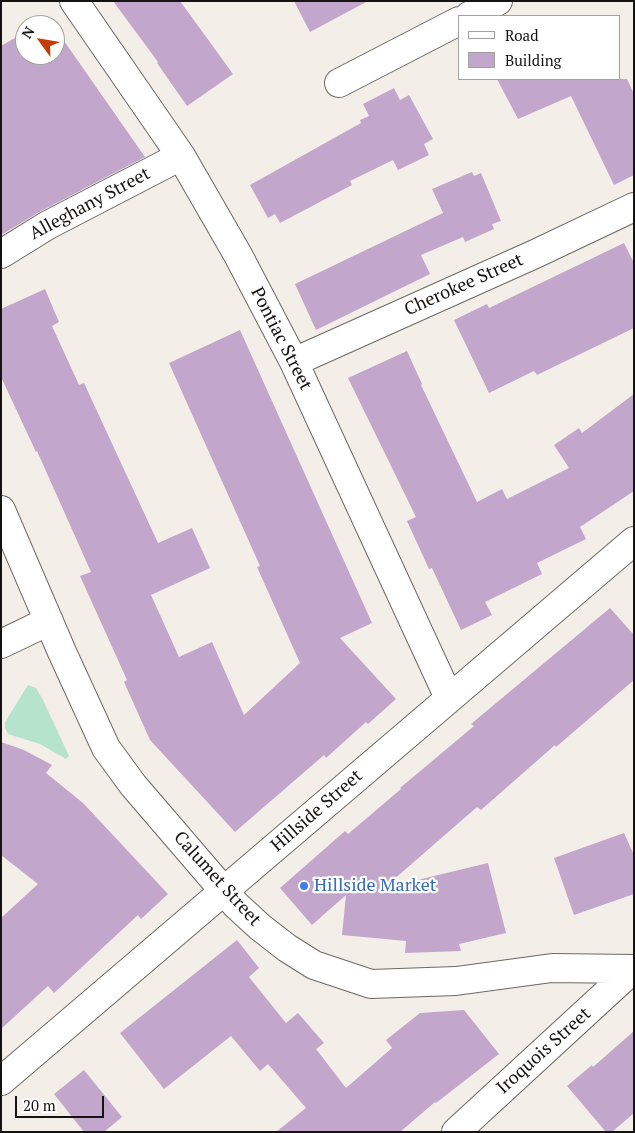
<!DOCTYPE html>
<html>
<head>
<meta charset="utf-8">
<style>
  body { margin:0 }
  #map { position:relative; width:635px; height:1133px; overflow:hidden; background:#f4eee9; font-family:"PT Serif",serif }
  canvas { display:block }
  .frame { position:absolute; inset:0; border:2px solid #151311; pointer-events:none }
  .legend { position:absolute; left:458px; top:15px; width:162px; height:65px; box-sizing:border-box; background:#fff; border:1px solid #a1a1a0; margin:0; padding:6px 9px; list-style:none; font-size:15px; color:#151311 }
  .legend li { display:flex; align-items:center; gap:10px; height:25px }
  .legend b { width:25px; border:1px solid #a1a1a0 }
  .north { position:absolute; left:15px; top:15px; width:50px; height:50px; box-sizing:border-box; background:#fff; border:1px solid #a1a1a0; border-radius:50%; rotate:302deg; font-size:14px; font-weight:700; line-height:20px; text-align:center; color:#151311 }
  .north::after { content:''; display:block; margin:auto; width:18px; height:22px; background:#c33c04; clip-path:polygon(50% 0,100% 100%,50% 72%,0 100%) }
  .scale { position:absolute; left:15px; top:1096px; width:89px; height:22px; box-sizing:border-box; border:2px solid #151311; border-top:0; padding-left:6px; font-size:15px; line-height:18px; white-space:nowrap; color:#151311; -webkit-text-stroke:4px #fff; paint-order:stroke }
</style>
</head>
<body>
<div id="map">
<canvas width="635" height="1133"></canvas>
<div class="frame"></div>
<ul class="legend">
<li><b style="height:6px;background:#fff"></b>Road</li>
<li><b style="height:14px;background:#c2a6cb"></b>Building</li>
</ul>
<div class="north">N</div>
<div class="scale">20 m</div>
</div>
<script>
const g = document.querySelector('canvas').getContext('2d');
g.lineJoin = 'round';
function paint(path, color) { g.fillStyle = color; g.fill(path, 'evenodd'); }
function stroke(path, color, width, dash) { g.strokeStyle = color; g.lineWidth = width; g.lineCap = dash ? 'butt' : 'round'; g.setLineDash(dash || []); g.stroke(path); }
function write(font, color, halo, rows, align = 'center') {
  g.font = font + ' "PT Serif",serif'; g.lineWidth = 4.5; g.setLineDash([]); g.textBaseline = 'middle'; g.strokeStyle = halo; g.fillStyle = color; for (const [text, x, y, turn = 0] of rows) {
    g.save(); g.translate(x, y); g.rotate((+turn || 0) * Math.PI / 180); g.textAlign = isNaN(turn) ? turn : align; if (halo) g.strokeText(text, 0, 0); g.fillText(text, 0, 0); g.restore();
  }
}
const green = new Path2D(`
  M 28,685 L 36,688 L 43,700 L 69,756 L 66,759 L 40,744 L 8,734 L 5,728 L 5,722 Z`);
const building = new Path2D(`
  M 113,1 L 180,1 L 233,74 L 187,106 L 157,63 L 158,62 Z
  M 294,1 L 368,1 L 310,32 Z
  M 55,28 L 145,157 L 41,211 L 1,235 L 1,46 L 25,32 L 25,55 L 55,55 Z
  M 497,79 L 627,79 L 634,94 L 634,175 L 614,185 L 571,96 L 518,119 Z
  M 394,88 L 400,100 L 409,95 L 433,139 L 424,144 L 429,155 L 398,170 L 393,160 L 350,181 L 352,185 L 280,223 L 275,214 L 268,218 L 250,185 L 361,123 L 360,120 L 369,116 L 363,104 Z
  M 472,172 L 474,176 L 481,173 L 501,221 L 492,224 L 494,229 L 465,242 L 463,237 L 421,255 L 430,274 L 316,330 L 295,284 L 443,213 L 432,189 Z
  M 624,243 L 634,263 L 634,328 L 537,375 L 534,371 L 489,393 L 454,320 L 487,304 L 489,308 Z
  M 45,289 L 59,322 L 52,326 L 79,385 L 84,383 L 158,543 L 192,528 L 210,568 L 151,595 L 179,657 L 212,642 L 244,715 L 300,663 L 257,567 L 260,566 L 169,363 L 240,330 L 372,623 L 340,638 L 396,699 L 368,724 L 366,722 L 326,758 L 324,755 L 235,832 L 150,740 L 124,682 L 127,680 L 80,576 L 91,572 L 37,451 L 36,452 L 1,377 L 1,309 Z
  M 407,351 L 422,384 L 421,385 L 477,502 L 502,489 L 507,499 L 569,468 L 554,445 L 579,428 L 582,433 L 634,394 L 634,491 L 580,527 L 586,539 L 537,563 L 542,574 L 485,602 L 492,615 L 461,630 L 432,568 L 429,569 L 407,521 L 416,517 L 348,378 Z
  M 610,608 L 634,635 L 634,680 L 556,747 L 555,745 L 481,810 L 477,807 L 384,888 L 488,863 L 506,933 L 459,944 L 461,951 L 405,953 L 406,941 L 342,935 L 346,895 L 312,925 L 280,888 L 345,831 L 348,834 L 401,789 L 400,788 L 474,726 L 471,724 Z
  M 1,742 L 24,750 L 52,765 L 46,773 L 83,803 L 168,894 L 141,919 L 138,915 L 54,993 L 48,986 L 1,1029 L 1,918 L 38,884 L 1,855 Z
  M 624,833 L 634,855 L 634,894 L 574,915 L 554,858 Z
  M 237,940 L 259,968 L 249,977 L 286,1023 L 298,1013 L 324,1043 L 316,1049 L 346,1088 L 392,1048 L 386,1040 L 420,1013 L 464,1010 L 499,1054 L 436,1103 L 435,1102 L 400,1132 L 276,1132 L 306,1108 L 268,1064 L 260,1071 L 231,1036 L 164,1089 L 120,1033 Z
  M 634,1031 L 634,1113 L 612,1132 L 606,1132 L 567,1086 L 592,1065 L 593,1067 Z
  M 84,1070 L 122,1117 L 104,1132 L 84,1132 L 54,1094 Z`);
const minor = new Path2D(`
  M 74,1 L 181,156 L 238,255 L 294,362 L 449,698
  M 469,16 L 498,1
  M 339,83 L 459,21
  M 1,254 L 48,225 L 181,156
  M 294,362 L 535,254 L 634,207
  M 1,510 L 62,652 L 106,748 L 133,785 L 236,905 L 260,927 L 287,948 L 314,965 L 371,984 L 456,981 L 552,968 L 634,969
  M 1,644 L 49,621
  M 1,1081 L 634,541
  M 456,1132 L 632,970 L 634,972`);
const markers = [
  [304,886,5,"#3f7fe0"]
];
const streetNames = [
  ["Alleghany Street",90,204,-28],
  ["Cherokee Street",464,285,-24],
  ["Pontiac Street",281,339,63],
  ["Hillside Street",317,811,-41],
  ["Calumet Street",217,879,48],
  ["Iroquois Street",544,1051,-42]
];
const shopNames = [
  ["Hillside Market",314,886]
];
paint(green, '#b6e3cc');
paint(building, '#c2a6cb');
stroke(minor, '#6d6863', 30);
stroke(minor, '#fff', 28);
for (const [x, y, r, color] of markers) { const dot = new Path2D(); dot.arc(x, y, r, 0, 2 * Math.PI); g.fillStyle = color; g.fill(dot); stroke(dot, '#fff', 2); }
write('18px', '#151311', '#fff', streetNames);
write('18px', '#366cbe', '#fff', shopNames, 'left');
</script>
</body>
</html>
